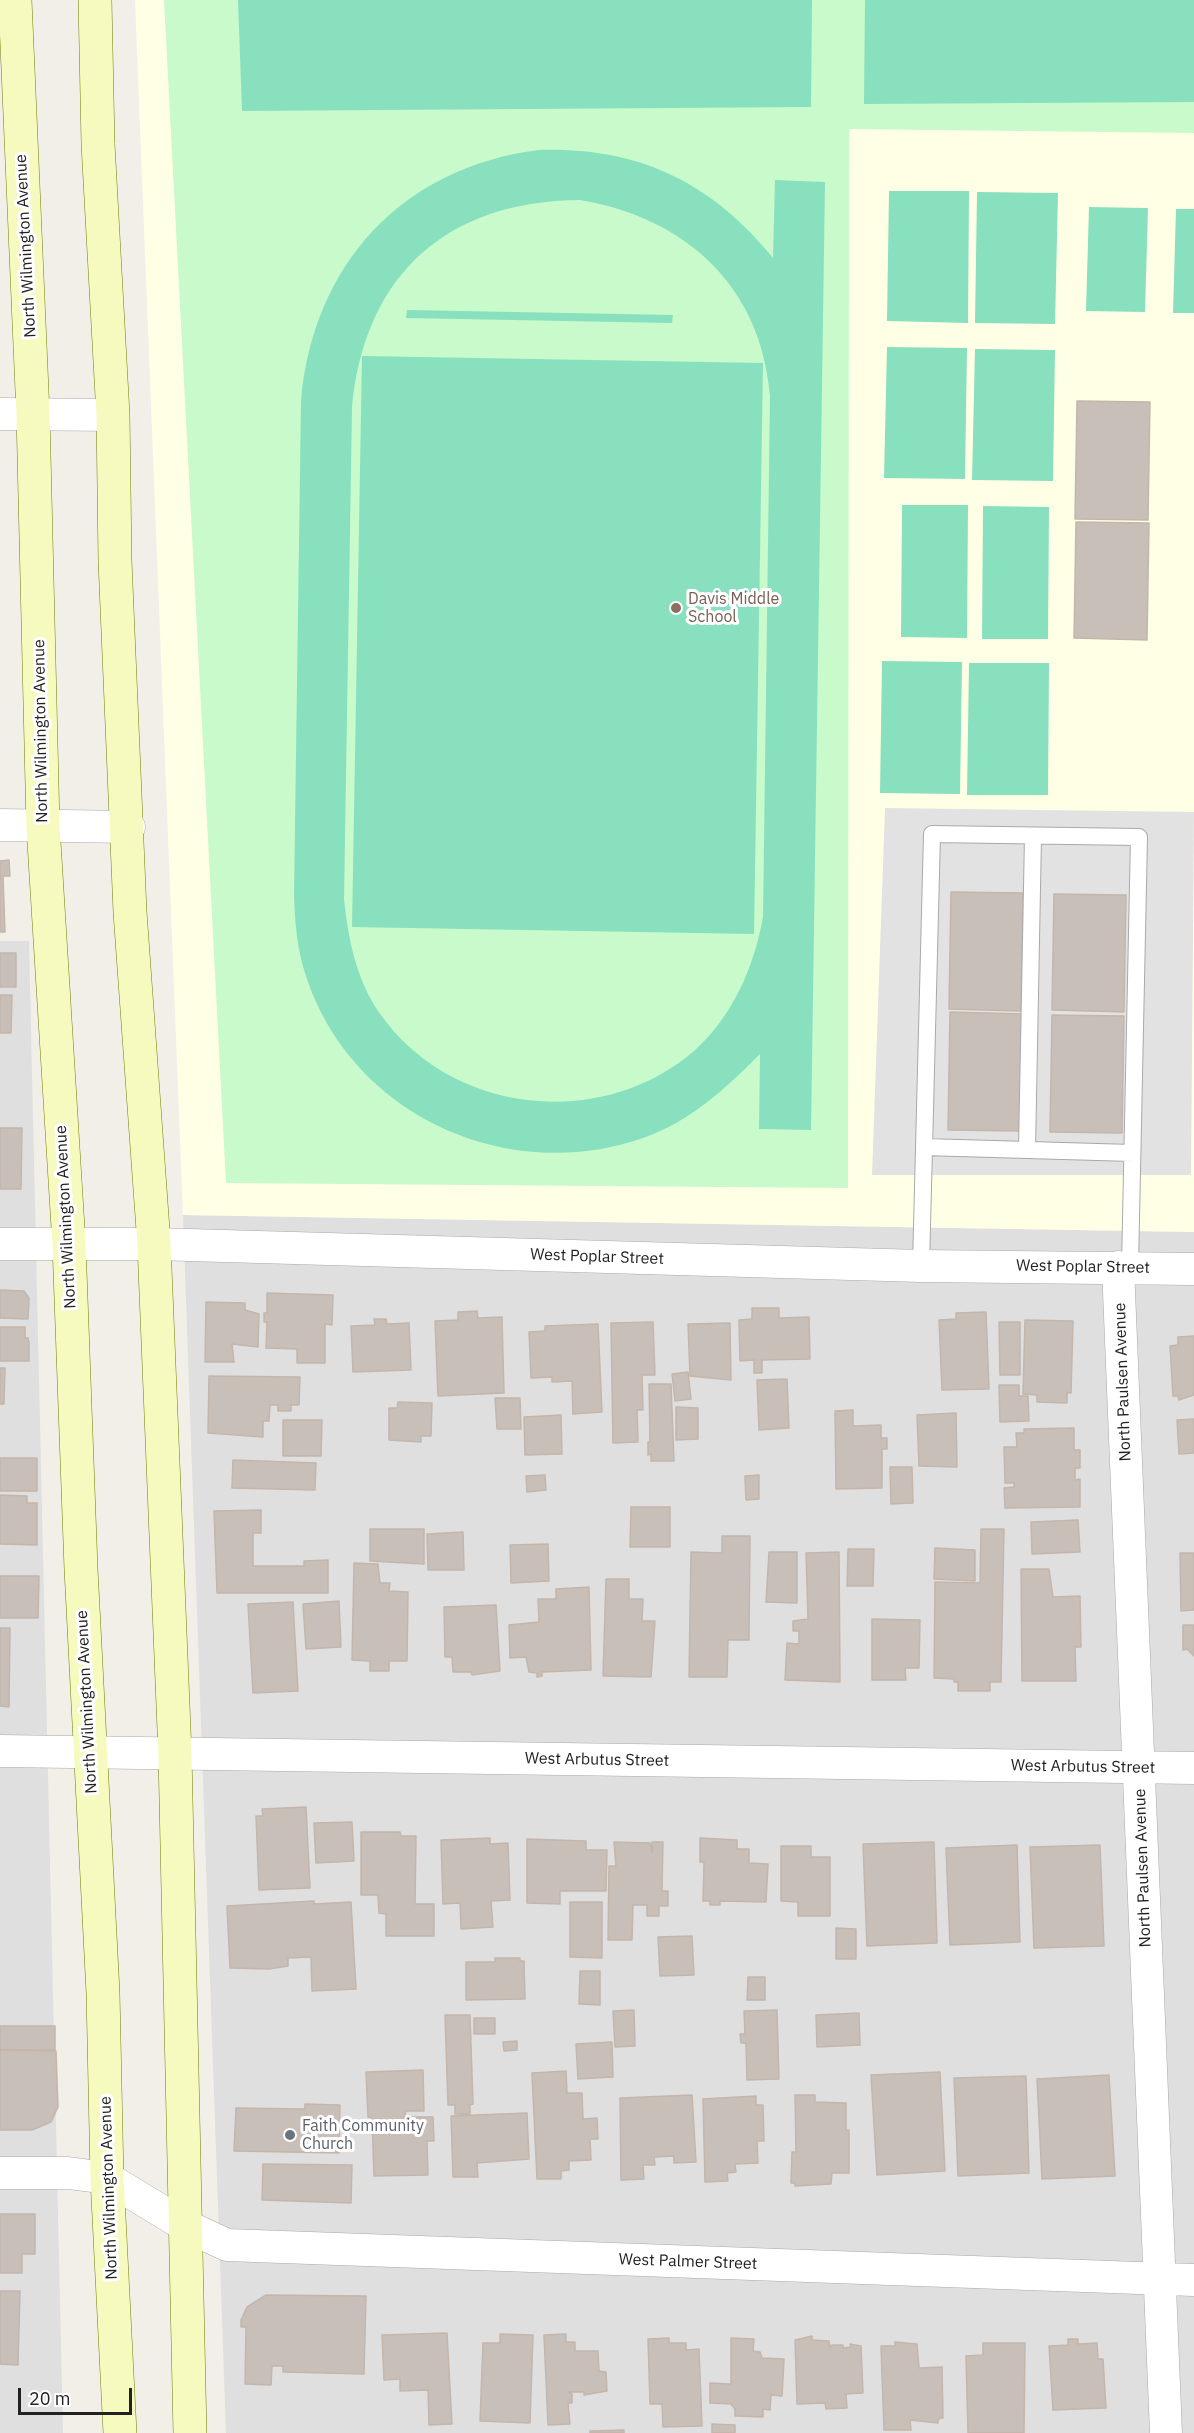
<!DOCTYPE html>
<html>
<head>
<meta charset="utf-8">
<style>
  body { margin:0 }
  #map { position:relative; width:1194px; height:2433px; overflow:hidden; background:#f2efe9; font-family:"IBM Plex Sans",sans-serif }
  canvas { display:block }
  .scale { position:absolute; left:18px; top:2388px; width:114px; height:27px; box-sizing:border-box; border:3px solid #222; border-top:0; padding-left:8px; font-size:18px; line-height:21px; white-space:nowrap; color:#222; -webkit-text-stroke:4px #fff; paint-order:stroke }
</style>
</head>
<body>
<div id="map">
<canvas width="1194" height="2433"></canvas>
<div class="scale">20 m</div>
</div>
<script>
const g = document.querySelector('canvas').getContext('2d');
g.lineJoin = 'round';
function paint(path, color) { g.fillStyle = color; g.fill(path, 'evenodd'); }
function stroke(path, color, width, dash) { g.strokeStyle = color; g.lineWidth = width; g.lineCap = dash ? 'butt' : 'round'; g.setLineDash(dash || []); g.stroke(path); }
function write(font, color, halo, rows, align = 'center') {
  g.font = font + ' "IBM Plex Sans",sans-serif'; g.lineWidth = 6; g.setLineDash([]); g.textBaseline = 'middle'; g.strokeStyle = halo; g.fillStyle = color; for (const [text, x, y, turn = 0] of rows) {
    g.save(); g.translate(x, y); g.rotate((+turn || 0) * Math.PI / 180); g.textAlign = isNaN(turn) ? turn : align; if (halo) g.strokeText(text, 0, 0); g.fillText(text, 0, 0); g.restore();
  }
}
const residential = new Path2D(`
  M 0,941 L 29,941 L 63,2433 L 0,2433 Z
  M 183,1215 L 1194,1232 L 1194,2433 L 226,2433 Z`);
const education = new Path2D(`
  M 135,0 L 1194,0 L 1194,1232 L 183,1215 Z`);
const park = new Path2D(`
  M 164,0 L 1194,0 L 1194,133 L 849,129 L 848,1188 L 226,1183 Z`);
const pitch = new Path2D(`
  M 238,0 L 812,0 L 811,107 L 242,111 Z
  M 865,0 L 1194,0 L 1194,102 L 864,104 Z
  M 538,150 C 638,147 710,181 773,258 L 775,180 L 825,182 L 811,1130 L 759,1129 L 760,1054 C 725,1089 691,1121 643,1138 C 506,1186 349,1114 305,973 C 297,948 295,922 294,896 L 301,401 C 313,265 401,168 538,150 ZM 580,200 C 686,218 761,286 770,396 L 763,917 C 754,967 733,1016 694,1051 C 600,1132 448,1114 378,1011 C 356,978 348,938 344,899 L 352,407 C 365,274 447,201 580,200 Z
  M 889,191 L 969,191 L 968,323 L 887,321 Z
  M 977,192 L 1058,193 L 1055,324 L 975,323 Z
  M 1089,207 L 1148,208 L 1145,312 L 1086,311 Z
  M 1176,209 L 1194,209 L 1194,313 L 1173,313 Z
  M 407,310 L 673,315 L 672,323 L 406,318 Z
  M 887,347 L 967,348 L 965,479 L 884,478 Z
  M 975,349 L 1055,350 L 1053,481 L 972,480 Z
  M 362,356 L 763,363 L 754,934 L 352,927 Z
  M 902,505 L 968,505 L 967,638 L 901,637 Z
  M 983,506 L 1049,507 L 1048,639 L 982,639 Z
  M 882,661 L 962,662 L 960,794 L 880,793 Z
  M 969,663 L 1049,663 L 1048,795 L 967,795 Z`);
const parking = new Path2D(`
  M 885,808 L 1194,812 L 1191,1175 L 872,1175 Z`);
const building = new Path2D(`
  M 1077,401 L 1150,402 L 1148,520 L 1075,519 Z
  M 1076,522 L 1149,523 L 1147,640 L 1074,638 Z
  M 9,860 L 10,876 L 3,876 L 5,932 L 0,932 L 0,861 Z
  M 951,892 L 1023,893 L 1021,1011 L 949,1009 Z
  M 1054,894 L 1126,895 L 1124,1012 L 1052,1010 Z
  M 0,953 L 16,953 L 16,987 L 0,987 Z
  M 0,995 L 12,995 L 11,1033 L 0,1033 Z
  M 950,1012 L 1022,1014 L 1020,1131 L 948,1130 Z
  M 1052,1015 L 1124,1016 L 1122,1133 L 1050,1132 Z
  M 0,1128 L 22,1128 L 21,1189 L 0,1189 Z
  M 0,1290 L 24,1291 L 29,1298 L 28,1319 L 0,1318 Z
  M 267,1293 L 333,1295 L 332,1325 L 325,1324 L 325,1363 L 297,1363 L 297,1349 L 266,1348 L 267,1322 L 264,1322 L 264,1313 L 267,1313 Z
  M 206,1302 L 245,1303 L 245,1310 L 259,1314 L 258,1347 L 232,1344 L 234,1362 L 205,1362 Z
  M 752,1308 L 779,1308 L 779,1318 L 809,1317 L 810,1359 L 762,1360 L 762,1373 L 754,1373 L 754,1360 L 740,1361 L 739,1320 L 752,1319 Z
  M 477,1311 L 478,1318 L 502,1317 L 504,1393 L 438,1396 L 435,1321 L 458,1320 L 458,1312 Z
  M 986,1312 L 989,1389 L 942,1390 L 939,1320 L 956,1319 L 956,1313 Z
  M 374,1319 L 386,1319 L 387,1324 L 409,1323 L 411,1370 L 353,1372 L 351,1326 L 375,1325 Z
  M 1025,1320 L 1073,1321 L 1071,1393 L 1067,1393 L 1067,1403 L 1037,1402 L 1037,1395 L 1023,1394 Z
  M 653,1322 L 655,1375 L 642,1375 L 643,1410 L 637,1410 L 638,1442 L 613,1443 L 611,1323 Z
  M 999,1322 L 1020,1322 L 1020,1375 L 1000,1375 Z
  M 730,1323 L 731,1380 L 690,1376 L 688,1324 Z
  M 598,1324 L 602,1412 L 573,1414 L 572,1381 L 552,1382 L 552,1377 L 531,1378 L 529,1332 L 545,1331 L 545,1326 Z
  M 0,1327 L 25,1327 L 25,1338 L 28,1338 L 29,1343 L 29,1361 L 0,1361 Z
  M 1194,1336 L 1194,1395 L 1179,1400 L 1178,1396 L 1173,1396 L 1170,1346 L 1178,1345 L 1178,1337 Z
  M 0,1368 L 5,1368 L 4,1404 L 0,1404 Z
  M 688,1372 L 691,1399 L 675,1401 L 672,1374 Z
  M 209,1376 L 300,1377 L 299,1405 L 291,1405 L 291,1411 L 278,1411 L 278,1405 L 270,1405 L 269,1421 L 263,1421 L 263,1437 L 208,1433 Z
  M 787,1379 L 789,1428 L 759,1430 L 757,1380 Z
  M 649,1384 L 671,1384 L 674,1461 L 651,1461 L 651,1454 L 648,1455 L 648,1442 L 650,1442 Z
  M 999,1385 L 1019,1385 L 1019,1396 L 1028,1396 L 1029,1421 L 1000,1422 Z
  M 495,1398 L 520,1398 L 521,1429 L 497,1429 Z
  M 398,1402 L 432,1403 L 431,1436 L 421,1436 L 421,1442 L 389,1440 L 389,1408 L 397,1408 Z
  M 676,1407 L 698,1408 L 698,1439 L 676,1440 Z
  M 853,1410 L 853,1426 L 881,1425 L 881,1438 L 887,1438 L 887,1449 L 882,1449 L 882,1488 L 836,1489 L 835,1411 Z
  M 956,1413 L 957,1467 L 919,1466 L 917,1415 Z
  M 561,1415 L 562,1454 L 525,1455 L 524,1417 Z
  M 1194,1419 L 1194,1453 L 1179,1454 L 1177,1420 Z
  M 283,1420 L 322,1420 L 321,1456 L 283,1456 Z
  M 1074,1428 L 1074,1450 L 1080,1450 L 1080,1468 L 1075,1468 L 1075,1480 L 1080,1479 L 1080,1507 L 1005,1508 L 1004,1488 L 1014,1487 L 1014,1483 L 1005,1483 L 1004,1447 L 1017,1447 L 1016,1433 L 1024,1433 L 1024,1429 Z
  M 0,1458 L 37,1458 L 37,1491 L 0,1491 Z
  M 233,1460 L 316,1463 L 315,1490 L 232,1488 Z
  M 890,1467 L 912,1467 L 913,1503 L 891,1504 Z
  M 545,1475 L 546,1490 L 527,1492 L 526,1476 Z
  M 759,1475 L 759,1499 L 746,1500 L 745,1476 Z
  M 0,1495 L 27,1496 L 27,1503 L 37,1503 L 37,1545 L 0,1544 Z
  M 631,1507 L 670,1507 L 670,1547 L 630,1547 Z
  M 261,1510 L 261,1533 L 253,1533 L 253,1566 L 304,1566 L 304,1561 L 328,1560 L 328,1593 L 217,1593 L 214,1511 Z
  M 1078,1520 L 1080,1552 L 1032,1554 L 1031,1522 Z
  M 370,1529 L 424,1529 L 424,1564 L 370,1561 Z
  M 981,1529 L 1004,1529 L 1001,1682 L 990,1682 L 990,1691 L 958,1691 L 958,1682 L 954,1682 L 954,1679 L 934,1678 L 935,1582 L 980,1583 Z
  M 463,1532 L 464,1570 L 428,1570 L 427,1534 Z
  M 722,1536 L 750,1536 L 749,1640 L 728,1640 L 727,1677 L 689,1677 L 691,1552 L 722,1553 Z
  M 548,1544 L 549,1581 L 511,1583 L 510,1545 Z
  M 935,1548 L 975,1550 L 975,1581 L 934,1579 Z
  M 848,1549 L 874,1549 L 873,1586 L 847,1586 Z
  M 769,1552 L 797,1552 L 797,1603 L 766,1602 Z
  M 839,1552 L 840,1682 L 785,1680 L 787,1643 L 799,1644 L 799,1631 L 793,1631 L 793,1621 L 808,1619 L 806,1553 Z
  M 1180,1553 L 1194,1553 L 1194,1610 L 1181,1611 Z
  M 354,1563 L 378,1564 L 380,1583 L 390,1583 L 389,1591 L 408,1592 L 407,1661 L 389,1661 L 389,1671 L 370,1671 L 370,1661 L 352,1660 Z
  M 1021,1569 L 1049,1569 L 1053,1597 L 1080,1596 L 1081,1647 L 1075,1647 L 1076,1681 L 1022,1681 Z
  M 0,1576 L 39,1576 L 38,1618 L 0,1618 Z
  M 606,1579 L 629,1579 L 629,1599 L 643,1599 L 642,1621 L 655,1621 L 651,1677 L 603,1676 Z
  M 589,1587 L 591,1670 L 542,1672 L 542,1676 L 537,1677 L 537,1673 L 529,1672 L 526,1657 L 510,1658 L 509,1625 L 539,1622 L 538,1599 L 556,1599 L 556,1589 Z
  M 339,1601 L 341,1647 L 306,1649 L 303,1604 Z
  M 293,1602 L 298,1691 L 253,1693 L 248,1604 Z
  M 496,1605 L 500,1671 L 472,1675 L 471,1672 L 453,1672 L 452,1657 L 445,1657 L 444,1607 Z
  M 872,1619 L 920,1620 L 919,1668 L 905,1668 L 906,1680 L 872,1680 Z
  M 1183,1625 L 1194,1625 L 1194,1656 L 1187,1649 L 1183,1650 Z
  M 0,1628 L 10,1628 L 9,1707 L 0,1706 Z
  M 306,1807 L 310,1888 L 259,1890 L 256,1816 L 263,1816 L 262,1809 Z
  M 352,1822 L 354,1861 L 316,1863 L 314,1823 Z
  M 361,1832 L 400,1832 L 401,1836 L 416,1836 L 415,1904 L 434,1904 L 434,1936 L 386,1936 L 386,1914 L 379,1913 L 378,1895 L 361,1895 Z
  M 490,1838 L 490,1844 L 508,1843 L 510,1900 L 491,1901 L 493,1927 L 461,1929 L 460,1903 L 443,1904 L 441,1840 Z
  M 700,1838 L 737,1840 L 737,1849 L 749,1849 L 749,1863 L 768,1864 L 766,1902 L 720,1901 L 720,1905 L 710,1905 L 710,1901 L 703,1901 L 704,1862 L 700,1862 Z
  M 527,1839 L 586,1841 L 586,1850 L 607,1850 L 606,1891 L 560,1891 L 560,1904 L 527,1903 Z
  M 614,1842 L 650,1843 L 652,1853 L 652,1842 L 663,1842 L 662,1891 L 668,1891 L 668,1906 L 659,1906 L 659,1916 L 647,1916 L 647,1905 L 633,1905 L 632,1940 L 608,1940 L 609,1866 L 616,1866 Z
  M 934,1842 L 937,1943 L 867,1946 L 863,1844 Z
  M 1017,1845 L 1020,1942 L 950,1945 L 946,1848 Z
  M 1100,1845 L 1104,1946 L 1034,1948 L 1030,1847 Z
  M 781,1846 L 811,1846 L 811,1857 L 830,1857 L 830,1916 L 798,1916 L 798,1902 L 781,1901 Z
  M 314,1901 L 314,1904 L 351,1902 L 356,1989 L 312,1991 L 311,1957 L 288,1958 L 288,1966 L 269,1969 L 230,1968 L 227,1906 Z
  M 570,1902 L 602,1902 L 602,1958 L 570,1957 Z
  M 836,1928 L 856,1929 L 856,1959 L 836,1959 Z
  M 692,1936 L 694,1975 L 660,1976 L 658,1937 Z
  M 495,1958 L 520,1958 L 520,1961 L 524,1961 L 525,1999 L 466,2000 L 466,1962 L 495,1962 Z
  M 580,1971 L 600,1971 L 600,2005 L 579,2004 Z
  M 748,1977 L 765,1977 L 765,2000 L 747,2000 Z
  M 634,2010 L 635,2046 L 615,2047 L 613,2011 Z
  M 777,2010 L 779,2079 L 747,2080 L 746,2043 L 741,2043 L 740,2034 L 745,2034 L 744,2011 Z
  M 859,2013 L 860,2045 L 817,2047 L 816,2015 Z
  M 445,2015 L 470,2015 L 473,2104 L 470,2105 L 470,2114 L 455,2114 L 455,2105 L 448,2105 Z
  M 474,2018 L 495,2018 L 495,2034 L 474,2034 Z
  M 0,2026 L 55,2026 L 55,2050 L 0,2050 Z
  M 517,2041 L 517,2050 L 504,2051 L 503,2042 Z
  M 612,2042 L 613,2077 L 578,2079 L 576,2044 Z
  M 0,2050 L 56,2051 L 58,2107 L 51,2122 L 32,2130 L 0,2130 Z
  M 423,2070 L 424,2111 L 406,2111 L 404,2117 L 433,2117 L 434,2141 L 427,2141 L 428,2175 L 374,2176 L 372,2118 L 368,2117 L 366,2072 Z
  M 566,2071 L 567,2093 L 582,2093 L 583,2119 L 597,2118 L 598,2139 L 590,2139 L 591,2160 L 569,2161 L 569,2170 L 561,2171 L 561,2179 L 537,2179 L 532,2073 Z
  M 940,2072 L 945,2171 L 877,2175 L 871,2075 Z
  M 1109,2075 L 1115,2176 L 1042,2179 L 1037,2079 Z
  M 1026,2076 L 1029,2173 L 958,2176 L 954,2078 Z
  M 692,2095 L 696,2162 L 674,2163 L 674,2156 L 654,2157 L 655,2165 L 643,2165 L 644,2179 L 621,2180 L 620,2098 Z
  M 795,2095 L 815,2095 L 815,2102 L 846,2103 L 846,2130 L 849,2130 L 849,2173 L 832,2173 L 831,2184 L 795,2186 L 795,2183 L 791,2183 L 792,2152 L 796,2152 Z
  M 756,2096 L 756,2105 L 763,2105 L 764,2141 L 757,2141 L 758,2163 L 735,2164 L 736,2172 L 727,2173 L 728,2181 L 705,2182 L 703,2099 Z
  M 305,2104 L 340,2105 L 339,2153 L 234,2151 L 236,2108 L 305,2109 Z
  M 527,2113 L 529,2159 L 477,2163 L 478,2177 L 453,2177 L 451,2116 Z
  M 263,2164 L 352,2165 L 351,2203 L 262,2200 Z
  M 0,2214 L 35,2214 L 35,2254 L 22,2254 L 22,2273 L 0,2273 Z
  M 0,2291 L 20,2291 L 18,2365 L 0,2364 Z
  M 266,2295 L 366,2296 L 364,2374 L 283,2372 L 283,2366 L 272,2366 L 271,2385 L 245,2384 L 246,2327 L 241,2327 L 241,2320 L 247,2307 Z
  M 447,2333 L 452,2424 L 429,2425 L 428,2390 L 400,2391 L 400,2379 L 384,2380 L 382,2335 Z
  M 500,2334 L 533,2335 L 530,2423 L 480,2421 L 483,2343 L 500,2343 Z
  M 566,2334 L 566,2342 L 575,2342 L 575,2351 L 598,2351 L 599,2371 L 606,2372 L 607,2391 L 584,2395 L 584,2392 L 568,2392 L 572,2394 L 572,2403 L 568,2403 L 570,2424 L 548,2425 L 544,2335 Z
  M 812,2336 L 812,2340 L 829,2341 L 830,2348 L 832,2345 L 843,2345 L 843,2348 L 851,2347 L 850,2344 L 861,2346 L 863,2393 L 846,2394 L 847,2408 L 826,2409 L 825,2403 L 797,2404 L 795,2340 Z
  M 669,2338 L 669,2343 L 686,2343 L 686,2350 L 699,2349 L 702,2426 L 663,2427 L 662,2404 L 650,2404 L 648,2339 Z
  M 731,2338 L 754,2339 L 753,2351 L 760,2352 L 762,2358 L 784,2359 L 782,2396 L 771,2395 L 770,2410 L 763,2409 L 763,2417 L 735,2416 L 735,2409 L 731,2404 L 710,2403 L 710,2383 L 731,2384 Z
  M 1068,2339 L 1078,2339 L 1078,2344 L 1097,2343 L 1098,2359 L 1103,2359 L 1106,2408 L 1053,2410 L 1049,2346 L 1068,2345 Z
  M 895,2342 L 917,2344 L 919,2368 L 942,2367 L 943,2418 L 938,2419 L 938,2423 L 910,2420 L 911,2430 L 884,2430 L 881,2346 L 895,2346 Z
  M 983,2343 L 1025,2343 L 1024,2433 L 968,2433 L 966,2356 L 983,2355 Z
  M 712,2424 L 735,2425 L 735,2433 L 712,2433 Z
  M 624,2430 L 624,2433 L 590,2433 L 590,2431 Z`);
const lane = new Path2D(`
  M 924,1147 L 1132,1153
  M 1027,1150 L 1033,836
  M 921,1266 L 932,834 L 1139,837 L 1130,1267`);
const street = new Path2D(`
  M 0,414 L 113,415
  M 0,825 L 129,827
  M 0,1244 L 154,1244 L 921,1266 L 1194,1269
  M 1118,1267 L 1166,2433
  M 0,1751 L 1194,1768
  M 0,2173 L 68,2173 L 107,2178 L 186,2226 L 227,2245 L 1194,2280`);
const secondary = new Path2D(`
  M 15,0 L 33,414 L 43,826 L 69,1244 L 81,1569 L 103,1993 L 107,2178 L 120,2433
  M 95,0 L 98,144 L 113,415 L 115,561 L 130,912 L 154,1244 L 175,1754 L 190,2433`);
const markers = [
  [676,608,6,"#8d6e63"],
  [290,2135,6,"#6b7280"]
];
const streetNames = [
  ["North Wilmington Avenue",26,246,-93],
  ["North Wilmington Avenue",41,731,-91],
  ["North Wilmington Avenue",66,1217,-93],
  ["West Poplar Street",597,1257,2],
  ["West Poplar Street",1083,1267,1],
  ["North Paulsen Avenue",1123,1382,-92],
  ["North Wilmington Avenue",87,1702,-93],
  ["West Arbutus Street",597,1760,1],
  ["West Arbutus Street",1083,1767,1],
  ["North Paulsen Avenue",1143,1868,-92],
  ["North Wilmington Avenue",109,2188,-92],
  ["West Palmer Street",688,2262,2]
];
const educationNames = [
  ["Davis Middle",688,599],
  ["School",688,617]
];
const worshipNames = [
  ["Faith Community",302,2126],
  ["Church",302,2144]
];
paint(residential, '#e0dfdf');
paint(education, '#ffffe5');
paint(park, '#c8facc');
paint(pitch, '#88e0be');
paint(parking, '#e2e2e2');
paint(building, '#c7bfb8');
stroke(building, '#c4b6ab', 1.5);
stroke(lane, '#a9a9a9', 18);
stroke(street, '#a9a9a9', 33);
stroke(secondary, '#707d05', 34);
stroke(lane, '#fff', 16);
stroke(street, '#fff', 32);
stroke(secondary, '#f7fabf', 33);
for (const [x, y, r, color] of markers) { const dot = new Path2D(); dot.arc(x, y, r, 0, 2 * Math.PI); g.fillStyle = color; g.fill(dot); stroke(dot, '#fff', 2); }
write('16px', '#222', '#fff', streetNames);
write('16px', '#785e54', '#fff', educationNames, 'left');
write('16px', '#5b616d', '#fff', worshipNames, 'left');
</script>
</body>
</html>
